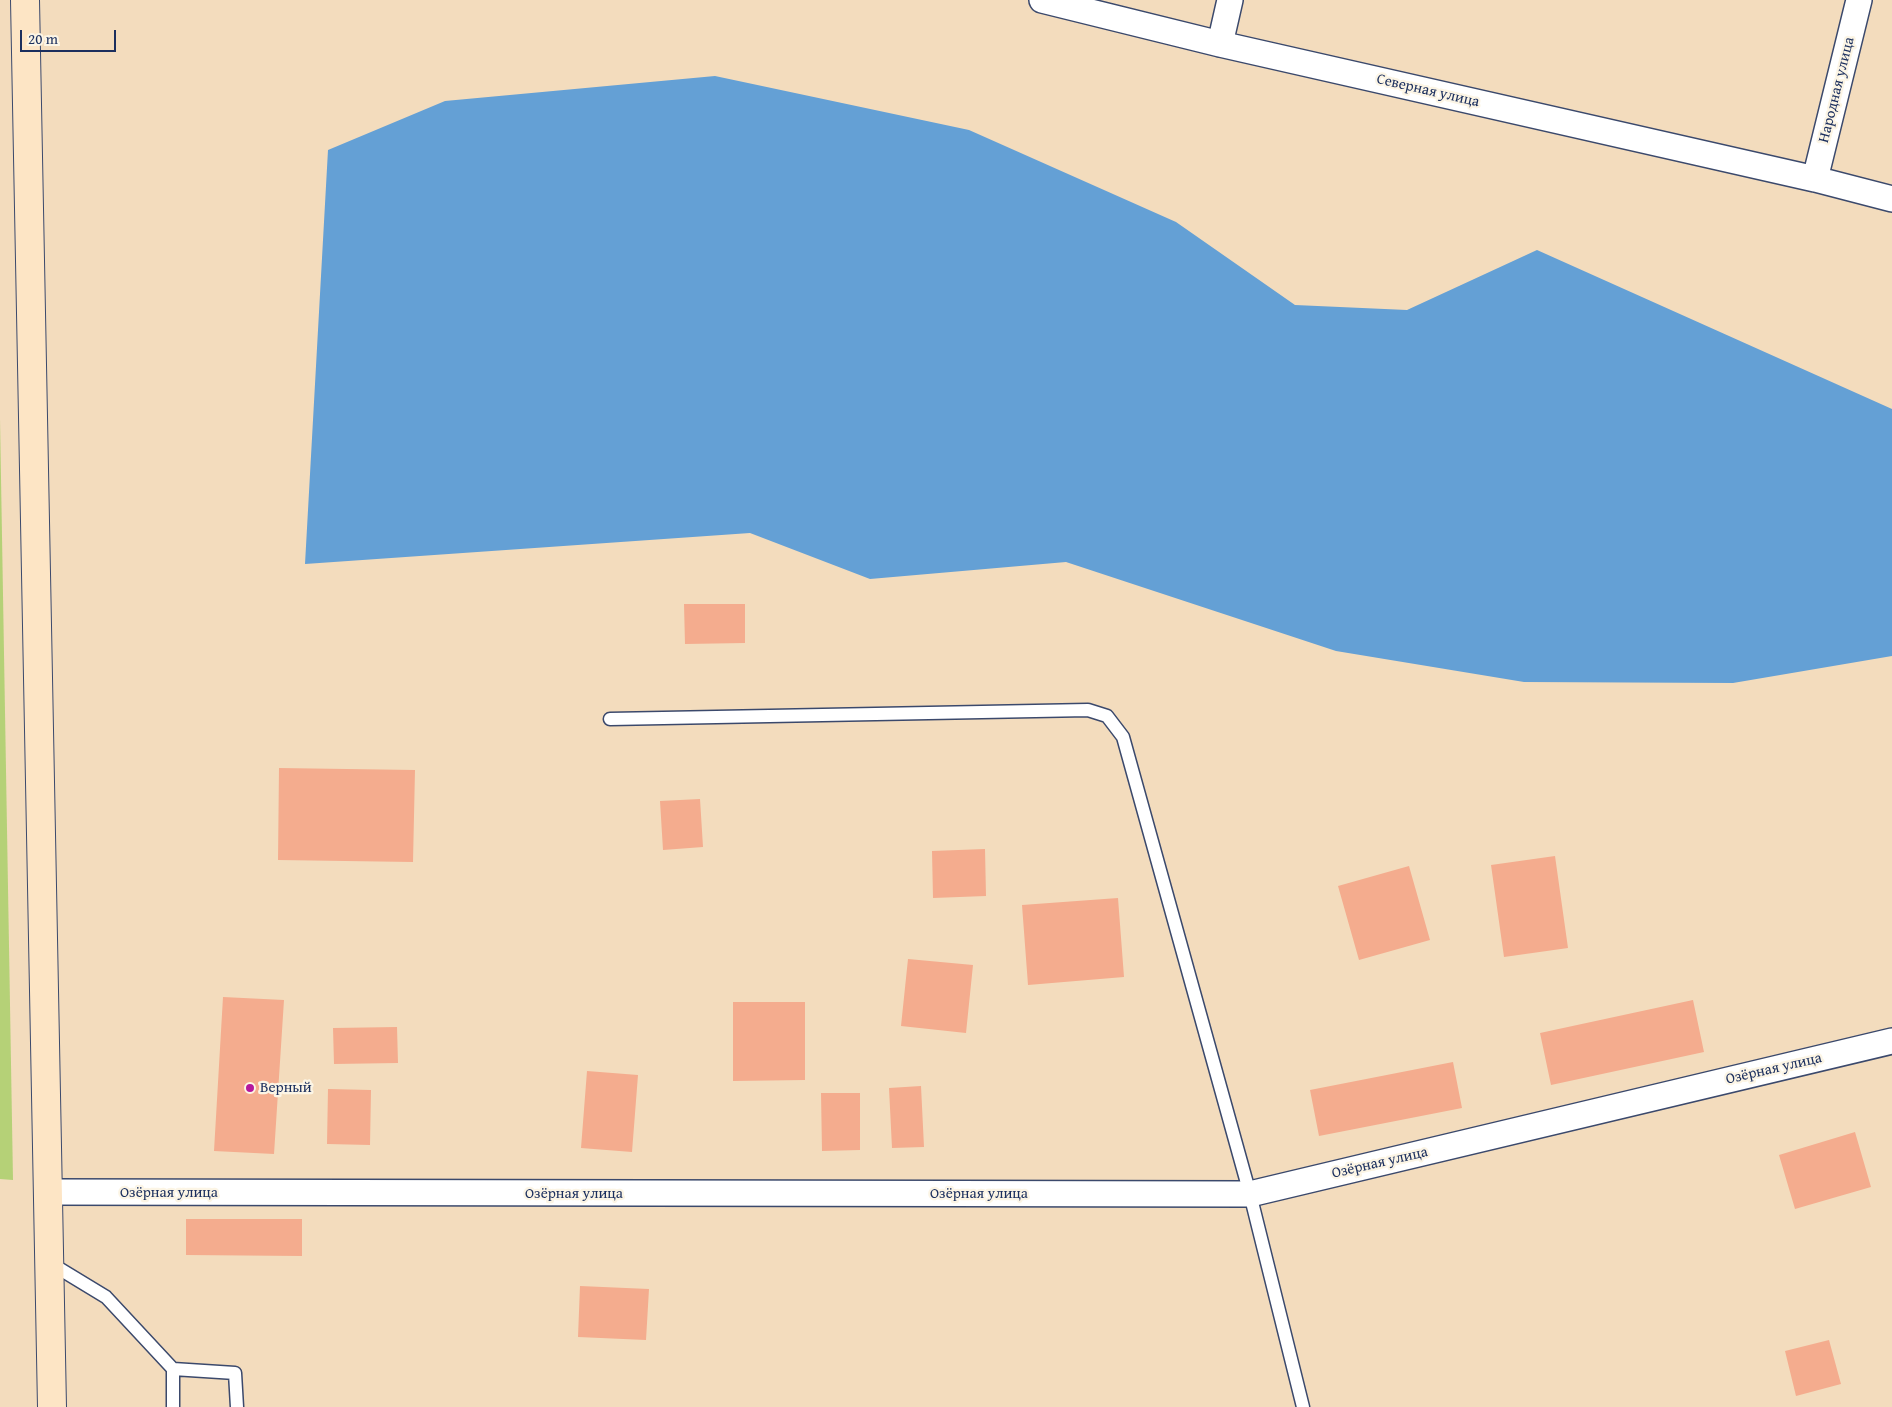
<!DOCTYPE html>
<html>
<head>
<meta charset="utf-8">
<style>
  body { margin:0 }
  #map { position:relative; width:1892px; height:1407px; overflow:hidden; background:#f3dcbd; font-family:"Gentium Book Plus",serif }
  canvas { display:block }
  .scale { position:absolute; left:20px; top:30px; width:96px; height:22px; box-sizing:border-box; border:2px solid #1b2f5e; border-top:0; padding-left:6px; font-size:15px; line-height:18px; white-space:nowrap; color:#1b2f5e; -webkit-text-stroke:4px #fcf5e5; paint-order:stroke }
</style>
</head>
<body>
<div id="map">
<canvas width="1892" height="1407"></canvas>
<div class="scale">20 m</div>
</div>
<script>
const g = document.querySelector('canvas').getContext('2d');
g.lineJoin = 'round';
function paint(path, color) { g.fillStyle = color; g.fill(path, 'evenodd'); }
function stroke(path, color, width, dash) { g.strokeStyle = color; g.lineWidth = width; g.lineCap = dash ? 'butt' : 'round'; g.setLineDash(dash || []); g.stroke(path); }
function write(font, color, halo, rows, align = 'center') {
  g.font = font + ' "Gentium Book Plus",serif'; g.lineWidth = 4.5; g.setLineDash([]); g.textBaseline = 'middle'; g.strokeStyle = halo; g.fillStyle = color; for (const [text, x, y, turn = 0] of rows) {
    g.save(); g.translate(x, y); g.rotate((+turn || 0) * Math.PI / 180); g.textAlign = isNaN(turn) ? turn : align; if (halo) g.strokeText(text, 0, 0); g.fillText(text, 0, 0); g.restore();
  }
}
const green = new Path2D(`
  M 0,419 L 13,1180 L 0,1179 Z`);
const water = new Path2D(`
  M 715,76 L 969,130 L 1176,222 L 1295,305 L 1407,310 L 1537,250 L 1892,409 L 1892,656 L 1733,683 L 1524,682 L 1336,651 L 1066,562 L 870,579 L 750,533 L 305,564 L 328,150 L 445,101 Z`);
const building = new Path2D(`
  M 684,604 L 745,604 L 745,643 L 685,644 Z
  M 279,768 L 415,770 L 413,862 L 278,860 Z
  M 700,799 L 703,847 L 663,850 L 660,801 Z
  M 985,849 L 986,896 L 933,898 L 932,851 Z
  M 1555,856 L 1568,948 L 1504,957 L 1491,865 Z
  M 1409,866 L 1430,940 L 1359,960 L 1338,886 Z
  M 1118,898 L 1124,977 L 1028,985 L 1022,905 Z
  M 908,959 L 973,965 L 966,1033 L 901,1026 Z
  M 223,997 L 284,1000 L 274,1154 L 214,1151 Z
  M 1693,1000 L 1704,1052 L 1551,1085 L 1540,1033 Z
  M 733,1002 L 805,1002 L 805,1080 L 733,1081 Z
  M 397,1027 L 398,1063 L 334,1064 L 333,1028 Z
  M 1453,1062 L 1462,1108 L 1319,1136 L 1310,1090 Z
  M 587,1071 L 638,1075 L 632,1152 L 581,1148 Z
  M 921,1086 L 924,1147 L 892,1148 L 889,1088 Z
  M 328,1089 L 371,1090 L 370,1145 L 327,1144 Z
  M 821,1093 L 860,1093 L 860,1150 L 822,1151 Z
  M 1855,1132 L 1871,1187 L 1795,1209 L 1779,1155 Z
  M 186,1219 L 302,1219 L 302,1256 L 186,1255 Z
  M 580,1286 L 649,1289 L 646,1340 L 578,1337 Z
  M 1829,1340 L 1841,1384 L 1796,1396 L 1785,1351 Z`);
const lane = new Path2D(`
  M 610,719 L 1088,710 L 1107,716 L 1123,737 L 1250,1194 L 1303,1407
  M 50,1263 L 106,1297 L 173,1369 L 173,1407
  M 173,1369 L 235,1373 L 237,1407`);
const street = new Path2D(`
  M 1042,0 L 1220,44 L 1815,179 L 1892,199
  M 1220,44 L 1230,0
  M 1815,179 L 1859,0
  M 48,1192 L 1250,1194 L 1892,1041`);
const secondary = new Path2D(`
  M 25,0 L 52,1407`);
const markers = [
  [250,1088,5,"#b5179e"]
];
const streetNames = [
  ["Народная улица",1837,90,-76],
  ["Северная улица",1428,91,13],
  ["Озёрная улица",1774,1069,-13],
  ["Озёрная улица",1380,1163,-13],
  ["Озёрная улица",169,1193],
  ["Озёрная улица",574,1194],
  ["Озёрная улица",979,1194]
];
const poiNames = [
  ["Верный",260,1088]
];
paint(green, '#b5d177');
paint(water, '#64a0d5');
paint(building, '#f4ac8e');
stroke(lane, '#3b496c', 15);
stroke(street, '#3b496c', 28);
stroke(secondary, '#3b496c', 30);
stroke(lane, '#fff', 12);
stroke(street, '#fff', 25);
stroke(secondary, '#fde5c5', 28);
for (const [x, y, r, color] of markers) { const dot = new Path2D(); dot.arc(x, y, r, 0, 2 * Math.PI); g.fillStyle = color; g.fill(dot); stroke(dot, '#fcf5e5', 2); }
write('15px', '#1b2f5e', '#fcf5e5', streetNames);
write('15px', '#1b2f5e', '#fcf5e5', poiNames, 'left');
</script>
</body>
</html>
